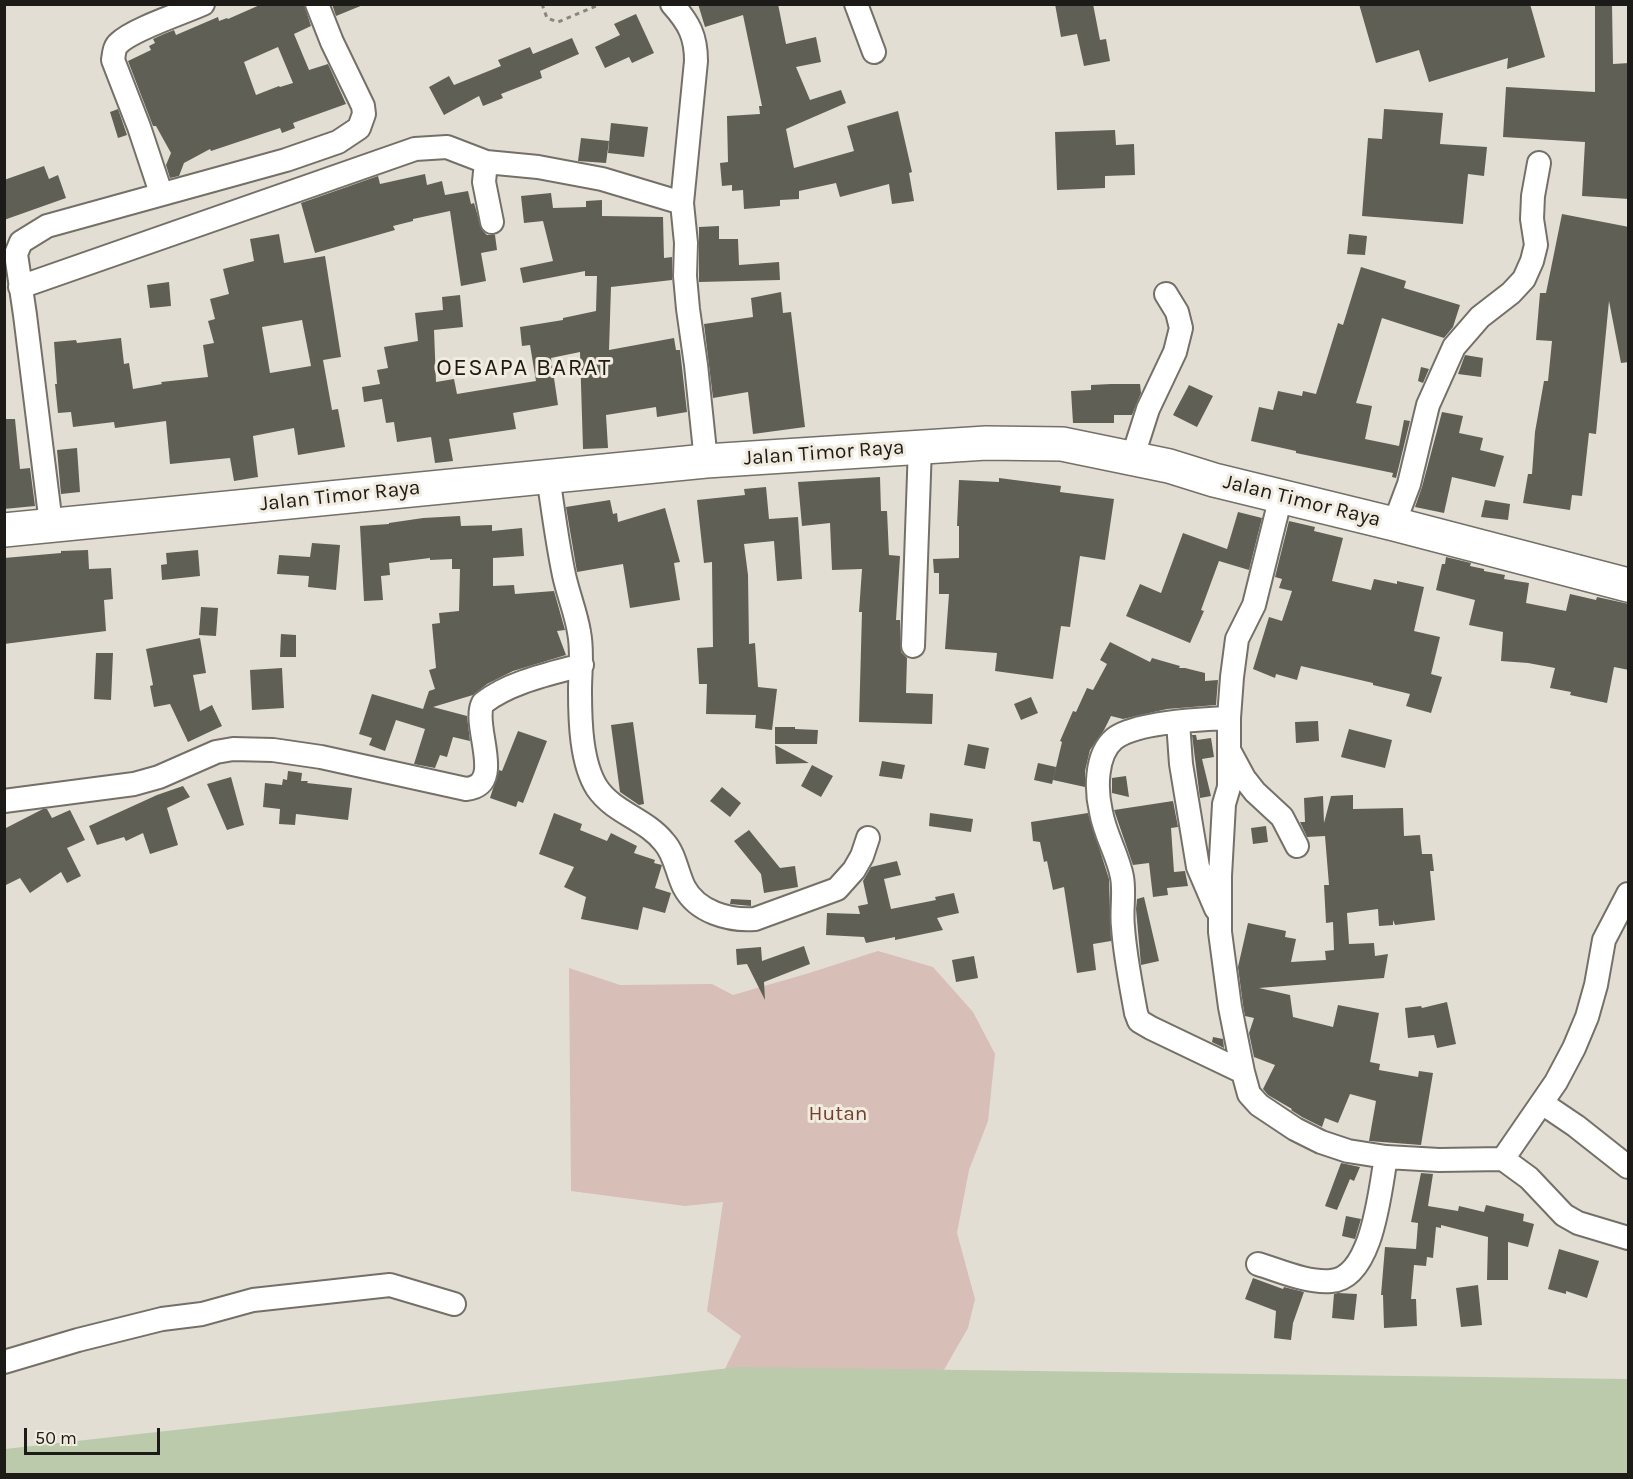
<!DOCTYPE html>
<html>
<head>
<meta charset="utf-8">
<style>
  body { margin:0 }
  #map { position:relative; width:1633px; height:1479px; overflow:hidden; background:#e3ded3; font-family:Karla,sans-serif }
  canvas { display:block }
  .frame { position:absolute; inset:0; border:6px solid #1d1b17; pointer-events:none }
  .scale { position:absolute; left:24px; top:1428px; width:136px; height:27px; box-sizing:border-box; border:3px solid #1d1b17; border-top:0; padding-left:8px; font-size:18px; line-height:21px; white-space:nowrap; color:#1d1b17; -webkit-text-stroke:4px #f1ebe0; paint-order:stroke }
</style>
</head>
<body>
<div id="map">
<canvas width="1633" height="1479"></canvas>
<div class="frame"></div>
<div class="scale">50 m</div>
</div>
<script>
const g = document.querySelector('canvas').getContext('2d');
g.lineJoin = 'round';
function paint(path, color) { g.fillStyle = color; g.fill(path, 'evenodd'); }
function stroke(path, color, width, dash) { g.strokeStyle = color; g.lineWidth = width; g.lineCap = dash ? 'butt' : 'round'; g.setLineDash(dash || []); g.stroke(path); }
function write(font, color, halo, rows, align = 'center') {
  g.font = font + ' Karla,sans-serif'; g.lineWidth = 6; g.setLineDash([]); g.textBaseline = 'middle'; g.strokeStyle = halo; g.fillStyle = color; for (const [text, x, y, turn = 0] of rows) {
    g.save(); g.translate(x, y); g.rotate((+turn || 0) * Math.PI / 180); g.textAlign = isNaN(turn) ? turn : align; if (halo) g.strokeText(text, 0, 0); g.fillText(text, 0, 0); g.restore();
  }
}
const green = new Path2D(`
  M 878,951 L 933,967 L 973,1012 L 995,1054 L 988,1121 L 969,1170 L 957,1233 L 975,1299 L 968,1328 L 922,1408 L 707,1406 L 741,1336 L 707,1311 L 723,1202 L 685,1206 L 571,1191 L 569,968 L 620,985 L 712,984 L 733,995 L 806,974 Z`);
const water = new Path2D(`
  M 739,1367 L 1628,1379 L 1628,1474 L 5,1474 L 5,1449 Z`);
const building = new Path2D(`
  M 262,4 L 304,4 L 311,26 L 294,34 L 309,70 L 328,64 L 346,104 L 293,123 L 295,128 L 282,133 L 280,128 L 211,151 L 210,149 L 184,163 L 179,176 L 170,178 L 166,165 L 171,153 L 156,126 L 153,126 L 128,61 L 151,50 L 149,46 L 155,43 L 153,39 L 164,34 L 174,30 L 176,35 L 218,17 L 219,21 L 227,18 L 228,19 ZM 278,47 L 293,83 L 280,87 L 279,86 L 256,95 L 244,62 Z
  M 332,4 L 363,4 L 363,5 L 336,16 Z
  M 698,4 L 778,4 L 786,44 L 816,37 L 821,62 L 796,67 L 810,100 L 841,90 L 846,103 L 786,129 L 794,168 L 854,151 L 847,126 L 898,111 L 912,172 L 909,173 L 914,201 L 892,204 L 889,184 L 840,197 L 836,183 L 799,191 L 799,199 L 780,200 L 780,206 L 744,209 L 743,190 L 732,191 L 732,185 L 722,186 L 720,163 L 728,162 L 727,116 L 760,114 L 759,106 L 762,106 L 743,15 L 705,27 Z
  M 1055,4 L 1093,4 L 1100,40 L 1106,39 L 1110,61 L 1084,66 L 1077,34 L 1061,37 Z
  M 1359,4 L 1530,4 L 1545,57 L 1507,69 L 1508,58 L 1429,82 L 1419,50 L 1376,63 Z
  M 1595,4 L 1612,4 L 1613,64 L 1629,63 L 1629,199 L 1582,196 L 1585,142 L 1503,137 L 1506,87 L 1595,92 Z
  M 636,14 L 654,53 L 632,63 L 629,57 L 605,68 L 595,47 L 620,35 L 614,24 Z
  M 572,38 L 579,54 L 540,71 L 542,78 L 501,94 L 503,98 L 483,106 L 479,96 L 444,115 L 429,87 L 449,76 L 454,85 L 501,66 L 498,60 L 530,47 L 533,54 Z
  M 118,109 L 127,135 L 118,138 L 110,112 Z
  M 1384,109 L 1443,113 L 1440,144 L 1487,147 L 1484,176 L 1468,174 L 1463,224 L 1362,216 L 1368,138 L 1382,139 Z
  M 611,123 L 648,127 L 644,157 L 608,153 Z
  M 1115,130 L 1116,145 L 1134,144 L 1135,175 L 1105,176 L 1105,188 L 1057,190 L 1055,132 Z
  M 581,138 L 609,141 L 606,163 L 578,161 Z
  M 44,166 L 49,179 L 58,175 L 66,198 L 4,220 L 4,180 Z
  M 425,174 L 427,185 L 442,181 L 445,195 L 468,191 L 471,204 L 474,203 L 482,230 L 487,235 L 495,235 L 497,250 L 481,253 L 486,281 L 461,286 L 450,211 L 413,219 L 413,221 L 393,226 L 395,230 L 315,253 L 301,203 L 378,176 L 380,184 Z
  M 551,193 L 553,208 L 586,207 L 586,201 L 602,200 L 602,216 L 663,217 L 664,258 L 672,257 L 672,280 L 611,287 L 609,350 L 674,338 L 676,350 L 680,350 L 687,412 L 657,417 L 656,407 L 606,415 L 608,448 L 583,449 L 580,352 L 551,358 L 558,405 L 513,413 L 516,429 L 449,439 L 453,461 L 435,463 L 431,437 L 397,442 L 394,422 L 386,423 L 382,399 L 364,402 L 362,387 L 380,384 L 377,370 L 388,368 L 384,347 L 418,341 L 415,313 L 443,310 L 442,297 L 460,295 L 463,327 L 434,330 L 436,382 L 454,379 L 457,394 L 536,381 L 530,345 L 522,346 L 520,327 L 563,320 L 563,318 L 596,311 L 597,276 L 585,276 L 585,271 L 523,283 L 520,268 L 553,261 L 543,221 L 524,223 L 521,196 Z
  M 1562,214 L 1629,227 L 1629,362 L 1621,363 L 1609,301 L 1596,434 L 1589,433 L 1582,496 L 1572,495 L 1570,510 L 1523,503 L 1528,474 L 1532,474 L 1535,432 L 1544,381 L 1548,381 L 1552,341 L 1536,340 L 1540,293 L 1546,293 Z
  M 719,226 L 719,239 L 738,239 L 739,265 L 779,262 L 780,280 L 699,282 L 699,227 Z
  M 279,234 L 284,263 L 325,256 L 341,357 L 323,360 L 332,410 L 338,409 L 345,447 L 298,455 L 294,428 L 253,436 L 258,477 L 234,481 L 230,458 L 170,464 L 166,421 L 115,428 L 114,422 L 73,427 L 71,412 L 58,413 L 55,384 L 57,384 L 54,342 L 76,340 L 77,343 L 121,338 L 124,364 L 129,363 L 133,389 L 162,384 L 161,382 L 208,377 L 203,345 L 214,343 L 208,321 L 215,319 L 210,299 L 229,294 L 223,269 L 254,261 L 250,239 ZM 302,320 L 311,366 L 270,373 L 262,327 Z
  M 1349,234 L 1367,236 L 1365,255 L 1347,254 Z
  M 1361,267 L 1406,281 L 1404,288 L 1460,305 L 1453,327 L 1444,338 L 1382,318 L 1356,403 L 1372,406 L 1365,439 L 1399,446 L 1404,420 L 1410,421 L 1396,478 L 1392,477 L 1393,473 L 1296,453 L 1296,451 L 1251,441 L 1259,407 L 1273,410 L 1278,391 L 1302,396 L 1303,391 L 1316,394 L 1338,323 L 1343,325 Z
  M 169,282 L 171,306 L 150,308 L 147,285 Z
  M 781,292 L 783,313 L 791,312 L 805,427 L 753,434 L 748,392 L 713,398 L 704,324 L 753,317 L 751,298 Z
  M 1465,355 L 1483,358 L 1481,377 L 1458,374 Z
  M 1421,367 L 1429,369 L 1423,383 L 1418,381 Z
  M 1111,384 L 1140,384 L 1141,393 L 1132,415 L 1114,415 L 1114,423 L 1073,423 L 1071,391 L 1091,390 L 1091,385 Z
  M 1189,385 L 1213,396 L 1197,427 L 1173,415 Z
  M 1442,412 L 1463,416 L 1459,433 L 1483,438 L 1480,450 L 1504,456 L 1495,487 L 1452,477 L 1444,513 L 1415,507 L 1422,487 Z
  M 4,419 L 15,419 L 20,469 L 30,468 L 35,506 L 4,509 Z
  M 77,448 L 80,492 L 61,494 L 57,450 Z
  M 880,477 L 881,511 L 887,511 L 889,555 L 900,556 L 896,620 L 900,620 L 901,652 L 907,658 L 906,693 L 933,694 L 932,724 L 859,722 L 862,612 L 859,612 L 862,569 L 832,570 L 830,523 L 802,526 L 798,482 Z
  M 999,478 L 1061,486 L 1060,492 L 1114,499 L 1105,560 L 1080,556 L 1070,627 L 1061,626 L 1053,679 L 995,671 L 997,653 L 945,649 L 949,594 L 939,594 L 939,573 L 934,573 L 933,559 L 959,558 L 959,526 L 957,526 L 959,480 L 999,482 Z
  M 766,487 L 769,519 L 798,517 L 802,579 L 777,581 L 774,541 L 744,544 L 748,575 L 749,644 L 755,643 L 758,687 L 777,689 L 772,730 L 755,728 L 756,715 L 706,714 L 707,684 L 699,684 L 697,648 L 713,647 L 712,562 L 704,563 L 697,500 L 745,495 L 744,489 Z
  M 610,500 L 613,514 L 617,513 L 618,522 L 665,508 L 680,562 L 674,563 L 680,600 L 630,608 L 623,564 L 577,572 L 566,507 Z
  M 1485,500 L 1510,504 L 1508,520 L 1481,517 Z
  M 1238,512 L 1262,518 L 1249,570 L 1219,561 L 1201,610 L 1204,611 L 1190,643 L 1126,616 L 1140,584 L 1161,593 L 1183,533 L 1227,549 Z
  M 460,516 L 461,526 L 492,525 L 492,531 L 522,528 L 524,556 L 493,558 L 493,586 L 514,585 L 515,594 L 554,591 L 565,630 L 557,631 L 566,655 L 513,671 L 487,684 L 473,695 L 433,707 L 467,716 L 470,741 L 453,737 L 447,757 L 440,755 L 435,768 L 414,764 L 425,729 L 396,720 L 385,751 L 369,745 L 372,738 L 359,734 L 372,694 L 423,709 L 429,691 L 435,689 L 429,670 L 436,668 L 432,624 L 440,623 L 439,613 L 459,611 L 460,569 L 452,569 L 452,559 L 430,560 L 430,558 L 389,563 L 390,575 L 381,576 L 383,600 L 364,601 L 360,526 L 389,524 L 389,523 L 423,518 Z
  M 1289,521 L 1315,527 L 1314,531 L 1343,538 L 1332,581 L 1371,590 L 1374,579 L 1397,584 L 1397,581 L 1424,587 L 1414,631 L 1440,637 L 1431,674 L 1442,677 L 1431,713 L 1406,706 L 1410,694 L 1373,685 L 1373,683 L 1301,666 L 1297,680 L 1276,674 L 1275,678 L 1253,669 L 1269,617 L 1282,621 L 1292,591 L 1279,588 L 1282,579 L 1275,577 Z
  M 312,543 L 340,545 L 336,590 L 308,587 L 309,576 L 277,574 L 279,555 L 310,557 Z
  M 88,550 L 89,569 L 111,568 L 113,599 L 104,600 L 106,631 L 4,644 L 4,558 L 61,553 L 61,551 Z
  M 198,550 L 200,576 L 162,580 L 161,565 L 167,564 L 166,553 Z
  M 1446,557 L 1471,563 L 1470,566 L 1484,569 L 1484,571 L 1505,575 L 1504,579 L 1529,583 L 1526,603 L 1566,611 L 1570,594 L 1596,600 L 1597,597 L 1629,604 L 1629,670 L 1614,667 L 1607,703 L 1570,695 L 1571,692 L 1550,688 L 1555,668 L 1528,663 L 1501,661 L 1503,632 L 1469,625 L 1475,600 L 1436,590 L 1442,564 L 1445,564 Z
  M 201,607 L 218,608 L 216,636 L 199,635 Z
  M 281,634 L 296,635 L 296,657 L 280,657 Z
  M 200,638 L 206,673 L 193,675 L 200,711 L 212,705 L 222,726 L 188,742 L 170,704 L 154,707 L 150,686 L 153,685 L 146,649 Z
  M 1110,642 L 1150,662 L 1152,658 L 1180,666 L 1179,668 L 1185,668 L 1205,673 L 1205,681 L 1218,680 L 1216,705 L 1167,709 L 1123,719 L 1111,716 L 1104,730 L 1090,750 L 1085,771 L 1085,787 L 1053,780 L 1062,742 L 1060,741 L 1073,711 L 1076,712 L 1087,688 L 1093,690 L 1107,664 L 1100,660 Z
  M 96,653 L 113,653 L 111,700 L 94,699 Z
  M 282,668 L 284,708 L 252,710 L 250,670 Z
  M 1031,697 L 1038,713 L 1021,720 L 1014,704 Z
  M 1318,721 L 1319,741 L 1296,743 L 1295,722 Z
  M 633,722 L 644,804 L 639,805 L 620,792 L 611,725 Z
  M 775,727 L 795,727 L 795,729 L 818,730 L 817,744 L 775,744 Z
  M 1349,729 L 1392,740 L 1385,768 L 1341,757 Z
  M 518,731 L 547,741 L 523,803 L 518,801 L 516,807 L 490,798 L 499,770 L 502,771 Z
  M 1192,735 L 1196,735 L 1197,740 L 1211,738 L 1214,757 L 1202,759 L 1211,796 L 1200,798 Z
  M 968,744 L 989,748 L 985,769 L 964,765 Z
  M 775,745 L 809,763 L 776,764 Z
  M 882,761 L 905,765 L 902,779 L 879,776 Z
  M 1038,763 L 1056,767 L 1052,784 L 1034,780 Z
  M 812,765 L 833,776 L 821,797 L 801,786 Z
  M 288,771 L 302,773 L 301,781 L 308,781 L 307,783 L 352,788 L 348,820 L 296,814 L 295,825 L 279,824 L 280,809 L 263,807 L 265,783 L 282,785 L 283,779 L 287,780 Z
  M 1126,776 L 1129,797 L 1112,793 L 1112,778 Z
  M 231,777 L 244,825 L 227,830 L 207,784 Z
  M 183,786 L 190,797 L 167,808 L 178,845 L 150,854 L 143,833 L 126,841 L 124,837 L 97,845 L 89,826 L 157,795 Z
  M 722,787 L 741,803 L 730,817 L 710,801 Z
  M 1353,795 L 1353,809 L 1403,808 L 1404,836 L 1420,835 L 1422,854 L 1432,854 L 1434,871 L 1430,871 L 1435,920 L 1395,925 L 1393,920 L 1393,925 L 1379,926 L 1378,909 L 1347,913 L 1349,944 L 1374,943 L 1375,956 L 1388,954 L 1384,978 L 1259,988 L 1290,995 L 1293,1017 L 1333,1027 L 1338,1005 L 1379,1013 L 1370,1062 L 1380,1064 L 1379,1070 L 1418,1077 L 1419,1071 L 1433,1073 L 1421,1145 L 1369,1141 L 1376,1101 L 1350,1094 L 1338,1123 L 1325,1118 L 1322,1127 L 1302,1117 L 1291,1110 L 1292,1109 L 1268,1095 L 1263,1089 L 1275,1065 L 1254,1057 L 1249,1033 L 1254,1018 L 1245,1016 L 1243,1005 L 1238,967 L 1248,923 L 1286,931 L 1285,937 L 1296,939 L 1291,962 L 1326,960 L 1325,951 L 1334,950 L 1333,922 L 1326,923 L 1324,885 L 1329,885 L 1325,836 L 1307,837 L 1300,822 L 1305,822 L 1304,798 L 1323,796 L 1324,823 L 1331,796 Z
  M 1173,801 L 1178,827 L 1171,828 L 1174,872 L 1185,871 L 1188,886 L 1167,888 L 1168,895 L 1153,897 L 1149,863 L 1133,865 L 1114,810 Z
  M 43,809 L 47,809 L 52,818 L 70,810 L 85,840 L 67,848 L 81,876 L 67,883 L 61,872 L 30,893 L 20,878 L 4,886 L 4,829 Z
  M 554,813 L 582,824 L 580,830 L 607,841 L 611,833 L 637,846 L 634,853 L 655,860 L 654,863 L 662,865 L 655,888 L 671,893 L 665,913 L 643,907 L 638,930 L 581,919 L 586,897 L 564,887 L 574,867 L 539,854 Z
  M 930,813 L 973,819 L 971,832 L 929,826 Z
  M 1088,813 L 1109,879 L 1111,941 L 1093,944 L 1096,970 L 1077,973 L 1064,887 L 1053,890 L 1047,861 L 1044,862 L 1040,842 L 1033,841 L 1031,822 Z
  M 1266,826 L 1268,842 L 1253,844 L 1251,828 Z
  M 749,830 L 780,868 L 795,866 L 798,887 L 764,893 L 761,874 L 734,841 Z
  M 897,861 L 901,875 L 884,879 L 891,909 L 936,900 L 935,897 L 954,893 L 959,913 L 937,918 L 943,930 L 895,940 L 895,937 L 866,943 L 864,937 L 826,935 L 827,913 L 860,914 L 858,906 L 868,904 L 863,881 L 871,867 Z
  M 1144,897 L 1159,961 L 1141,965 L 1136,909 L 1137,899 Z
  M 731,899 L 751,900 L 751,906 L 730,904 Z
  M 804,946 L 810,964 L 764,982 L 765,1000 L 747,964 L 737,965 L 736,949 L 761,947 L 762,961 Z
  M 974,956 L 978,978 L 956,982 L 952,960 Z
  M 1447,1002 L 1456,1044 L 1437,1048 L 1434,1035 L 1408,1038 L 1405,1008 L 1421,1006 L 1422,1008 Z
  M 1213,1037 L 1223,1039 L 1224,1048 L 1212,1042 Z
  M 1341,1163 L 1360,1167 L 1354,1181 L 1350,1179 L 1337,1210 L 1325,1206 Z
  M 1421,1173 L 1433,1174 L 1428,1206 L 1458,1211 L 1459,1206 L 1484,1212 L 1486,1205 L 1524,1214 L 1523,1221 L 1534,1224 L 1528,1247 L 1508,1242 L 1508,1280 L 1487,1280 L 1488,1237 L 1441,1225 L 1441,1228 L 1436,1227 L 1433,1258 L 1427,1257 L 1426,1266 L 1414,1265 L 1411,1299 L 1416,1299 L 1417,1326 L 1384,1328 L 1383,1295 L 1381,1295 L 1385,1247 L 1416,1249 L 1418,1223 L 1411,1222 Z
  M 1346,1216 L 1361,1219 L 1355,1239 L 1342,1236 Z
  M 1559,1249 L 1599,1261 L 1587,1298 L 1566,1291 L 1566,1294 L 1548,1289 Z
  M 1253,1278 L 1283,1289 L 1284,1287 L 1304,1292 L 1293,1323 L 1291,1340 L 1274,1338 L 1276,1311 L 1245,1299 Z
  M 1478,1285 L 1482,1325 L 1461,1327 L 1456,1288 Z
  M 1338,1293 L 1357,1294 L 1354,1320 L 1332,1318 L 1334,1294 Z`);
const path = new Path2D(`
  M 542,4 L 547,18 L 558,22 L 601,4`);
const minor = new Path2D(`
  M 672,4 C 689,23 696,36 696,61 L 682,203 L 686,243 L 685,276 L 688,309 L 696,365 L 706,461
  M 856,4 L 874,52
  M 161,193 L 139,127 L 113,60 C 114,54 114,47 119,43 C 133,29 183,13 203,4
  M 492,222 L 484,182 L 486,162 L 538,167 L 602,179 L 682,203
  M 20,287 L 415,149 L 447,147 L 486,162
  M 1132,459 L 1148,409 L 1175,352 L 1181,328 L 1177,312 L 1166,294
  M 548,476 C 553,509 557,542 564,575 C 568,594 576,613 579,632 C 583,652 580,671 580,691 C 580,721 581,763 597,788 C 614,813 646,819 664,842 C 675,854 677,873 684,887 C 697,912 729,921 755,919 L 837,889 L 854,870 L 862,856 L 868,838
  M 1281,496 L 1254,605 L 1237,639 L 1232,677 L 1229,718 L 1229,787 L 1224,804 L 1220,876 L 1220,932 L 1230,1007 L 1243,1072 L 1249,1094 L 1259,1105 L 1295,1129 L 1321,1142 L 1348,1151 L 1386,1157 L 1439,1160 L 1503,1159 L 1529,1178 L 1564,1215 L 1578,1223 L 1628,1238
  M 51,524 L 25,315 L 16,254 L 21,242 L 47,226 L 286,160 L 338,142 L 359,128 L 364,114 L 363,106 L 332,42 L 317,4
  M 1394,524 L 1409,484 L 1428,405 L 1454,347 L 1480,317 L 1511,293 L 1524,279 L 1532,261 L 1536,245 L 1532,219 L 1533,196 L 1539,163
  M 913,646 L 920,446
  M 1229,718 C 1202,719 1135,722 1114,739 C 1095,755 1096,791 1101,812 C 1105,835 1118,855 1122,877 C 1125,894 1121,911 1123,927 C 1125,956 1131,985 1136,1013 L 1139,1021 L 1151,1028 L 1243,1072
  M 1178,722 L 1181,764 L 1198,867 L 1216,909
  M 1230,752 L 1244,778 L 1255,792 L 1282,817 L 1297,846
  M 4,801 L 134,784 L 159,777 L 216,752 L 233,749 L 273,750 L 321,757 L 466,789 C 507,785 471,726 483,703 C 510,682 549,674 582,665
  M 1542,1103 L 1576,1126 L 1628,1167
  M 1503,1159 L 1556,1082 L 1574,1048 L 1587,1017 L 1596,985 L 1604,940 L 1628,894
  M 1258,1264 C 1281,1271 1307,1283 1331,1281 C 1373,1278 1380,1189 1386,1157
  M 4,1362 L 78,1340 L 162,1319 L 202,1314 L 253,1300 L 390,1285 L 454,1304`);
const highway = new Path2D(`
  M 4,530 L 706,461 L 986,443 L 1062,444 L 1169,466 L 1214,480 L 1394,524 L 1628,585`);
const streetNames = [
  ["Jalan Timor Raya",824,453,-4],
  ["Jalan Timor Raya",340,496,-6],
  ["Jalan Timor Raya",1302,501,14]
];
const parkNames = [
  ["Hutan",838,1114]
];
const quarterNames = [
  ["OESAPA BARAT",524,368]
];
paint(green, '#d7beb6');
paint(water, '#bacaab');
paint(building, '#5f5f55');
stroke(minor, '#757067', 26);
stroke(highway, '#757067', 36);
stroke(path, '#89867e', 3, [4.5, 4.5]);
stroke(minor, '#fff', 22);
stroke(highway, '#fff', 33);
write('21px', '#1d1b17', '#f1ebe0', streetNames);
write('21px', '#72402f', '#f1ebe0', parkNames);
g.letterSpacing = '1.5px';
write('24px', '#1d1b17', '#f1ebe0', quarterNames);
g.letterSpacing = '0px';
</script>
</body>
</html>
